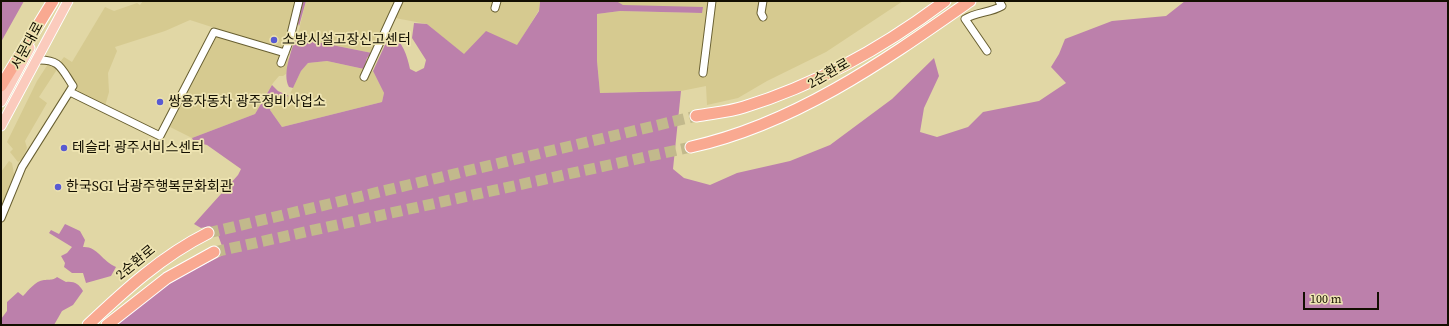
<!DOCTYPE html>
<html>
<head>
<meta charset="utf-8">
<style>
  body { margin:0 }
  #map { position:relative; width:1449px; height:326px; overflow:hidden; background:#e1d7a5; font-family:"Source Serif 4",serif }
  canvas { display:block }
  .frame { position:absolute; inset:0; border:2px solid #130f01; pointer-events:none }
  .scale { position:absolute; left:1303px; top:292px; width:76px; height:18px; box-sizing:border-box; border:2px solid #130f01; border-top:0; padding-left:5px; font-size:12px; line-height:14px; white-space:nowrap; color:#130f01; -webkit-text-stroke:3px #eee4b2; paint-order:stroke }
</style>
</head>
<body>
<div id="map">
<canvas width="1449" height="326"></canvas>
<div class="frame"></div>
<div class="scale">100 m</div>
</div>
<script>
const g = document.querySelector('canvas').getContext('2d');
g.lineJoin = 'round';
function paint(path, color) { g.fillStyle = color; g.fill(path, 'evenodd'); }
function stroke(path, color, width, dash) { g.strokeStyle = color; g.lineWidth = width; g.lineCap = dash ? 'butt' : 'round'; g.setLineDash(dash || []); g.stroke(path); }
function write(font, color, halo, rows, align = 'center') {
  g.font = font + ' "Source Serif 4","Noto Sans KR",serif'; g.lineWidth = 3.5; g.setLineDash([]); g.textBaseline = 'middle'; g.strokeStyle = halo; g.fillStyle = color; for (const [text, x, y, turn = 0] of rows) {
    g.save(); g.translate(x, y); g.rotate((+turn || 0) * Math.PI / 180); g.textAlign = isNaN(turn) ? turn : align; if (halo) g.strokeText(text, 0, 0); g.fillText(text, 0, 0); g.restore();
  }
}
const built = new Path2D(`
  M 143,1 L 294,1 L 287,36 L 283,47 L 280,49 L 190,20 L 165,31 L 115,47 L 117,51 L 108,73 L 109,92 L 105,106 L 80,94 L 60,62 L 64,57 L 72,62 L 105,7 L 114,11 L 137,3 L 140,5 Z
  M 306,1 L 396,1 L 372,53 L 297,38 Z
  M 403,1 L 587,1 L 586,3 L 540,2 L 539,10 L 517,46 L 464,55 L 427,24 L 395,18 Z
  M 594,1 L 708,1 L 703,67 L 709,67 L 715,1 L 759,1 L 757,16 L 764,22 L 767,1 L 903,1 L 826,52 L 767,81 L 738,98 L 707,105 L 706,86 L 681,91 L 600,93 L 597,61 L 597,14 L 620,11 L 702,13 L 623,5 L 617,2 L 594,3 Z
  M 220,35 L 290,59 L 286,74 L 283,76 L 279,76 L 273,83 L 255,114 L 192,138 L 170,127 L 216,38 Z
  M 327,61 L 373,71 L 384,93 L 382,102 L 282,127 L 270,110 L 271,103 L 279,98 L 289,96 L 301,71 L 308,63 Z
  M 48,64 L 56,69 L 56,71 L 39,97 L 47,103 L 25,141 L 27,148 L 22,159 L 18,162 L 10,152 L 13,149 L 7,142 L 37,81 Z
  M 9,161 L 12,163 L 15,180 L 1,210 L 1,172 Z`);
const forest = new Path2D(`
  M 1,1 L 24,1 L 1,42 Z
  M 302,1 L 306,1 L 299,26 L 298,23 Z
  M 1185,1 L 1448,1 L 1448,325 L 117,325 L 152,295 L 185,274 L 225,254 L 218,235 L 210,226 L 201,228 L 194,224 L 238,175 L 241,169 L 207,145 L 194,142 L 192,138 L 255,114 L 272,85 L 278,91 L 289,96 L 279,98 L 272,103 L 270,110 L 282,127 L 382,102 L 384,93 L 373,71 L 390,34 C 403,41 407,56 410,69 L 416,72 L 424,68 L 426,60 L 412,38 L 414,23 L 427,24 L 464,54 L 486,31 L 517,45 L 539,11 L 540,2 L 618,2 L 623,5 L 703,7 L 702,13 L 620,11 L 597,14 L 597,61 L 600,93 L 681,91 L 673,169 L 684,178 L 710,185 L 737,173 L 790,161 L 830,145 L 892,99 L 934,58 L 939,76 L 924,108 L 920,132 L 937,137 L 968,127 L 983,112 L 1039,101 L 1066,83 L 1051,67 L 1059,54 L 1065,39 L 1112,21 L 1166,16 Z
  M 297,38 L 372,53 L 367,58 L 364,69 L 327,61 L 308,63 L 301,71 L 293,88 L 289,87 C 282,74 291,53 295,39 Z
  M 65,224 L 80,231 L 85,240 L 83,247 C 97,246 102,261 116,267 L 111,276 L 86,283 L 83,273 L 72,273 L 64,267 L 65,263 L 61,256 L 67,253 L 72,247 L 49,233 L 51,230 L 59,234 Z
  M 57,277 L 66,282 C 74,281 79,284 83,291 L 73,305 L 62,311 L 54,325 L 1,325 L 1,319 L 7,311 L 7,302 L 18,292 L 23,296 C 29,290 35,281 44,280 C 50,279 52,281 57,277 Z`);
const highwayTunnel = new Path2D(`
  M 208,233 L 696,116
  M 214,252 L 691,147`);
const minor = new Path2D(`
  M 495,8 L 497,1
  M 763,17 L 761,13 L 763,1
  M 987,51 L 965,19 C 976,12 990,13 1002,6 L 999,1
  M 281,63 L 289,42 L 299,1
  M 703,73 L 712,1
  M 364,77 L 399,1
  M 70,92 L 160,136 L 214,32 L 285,53
  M 1,218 L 22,167 L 73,86 C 61,68 60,59 37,60`);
const major = new Path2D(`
  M 1,102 L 30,48
  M 1,126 L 68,1`);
const highway = new Path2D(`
  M 1,86 L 53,1
  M 696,116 C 712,113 729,112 744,107 C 818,84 884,47 945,1
  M 691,147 C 795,124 884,61 970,1
  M 88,325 C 125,290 162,256 208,233
  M 107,325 L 167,278 L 214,252`);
const markers = [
  [274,40,4,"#585ad2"],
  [160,102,4,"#585ad2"],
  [64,148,4,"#585ad2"],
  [58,187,4,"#585ad2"]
];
const poiNames = [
  ["소방시설고장신고센터",282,40],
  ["쌍용자동차 광주정비사업소",168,102],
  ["테슬라 광주서비스센터",72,148],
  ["한국SGI 남광주행복문화회관",66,187]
];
const streetNames = [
  ["서문대로",28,46,-62],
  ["2순환로",829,74,-30],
  ["2순환로",136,263,-39]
];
paint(built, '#d6ca90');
paint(forest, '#bc80ab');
stroke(highwayTunnel, '#c2b98c', 11, [11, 5.5]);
stroke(minor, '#685f31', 9);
stroke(major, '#fff', 11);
stroke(highway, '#fff', 13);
stroke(minor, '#fff', 7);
stroke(major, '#fbcbbd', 9);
stroke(highway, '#f9a991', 11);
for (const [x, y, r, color] of markers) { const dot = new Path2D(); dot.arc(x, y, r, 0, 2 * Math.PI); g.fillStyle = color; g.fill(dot); stroke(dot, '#eee4b2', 1.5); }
write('14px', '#130f01', '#eee4b2', poiNames, 'left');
write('14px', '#130f01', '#eee4b2', streetNames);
</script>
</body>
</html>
